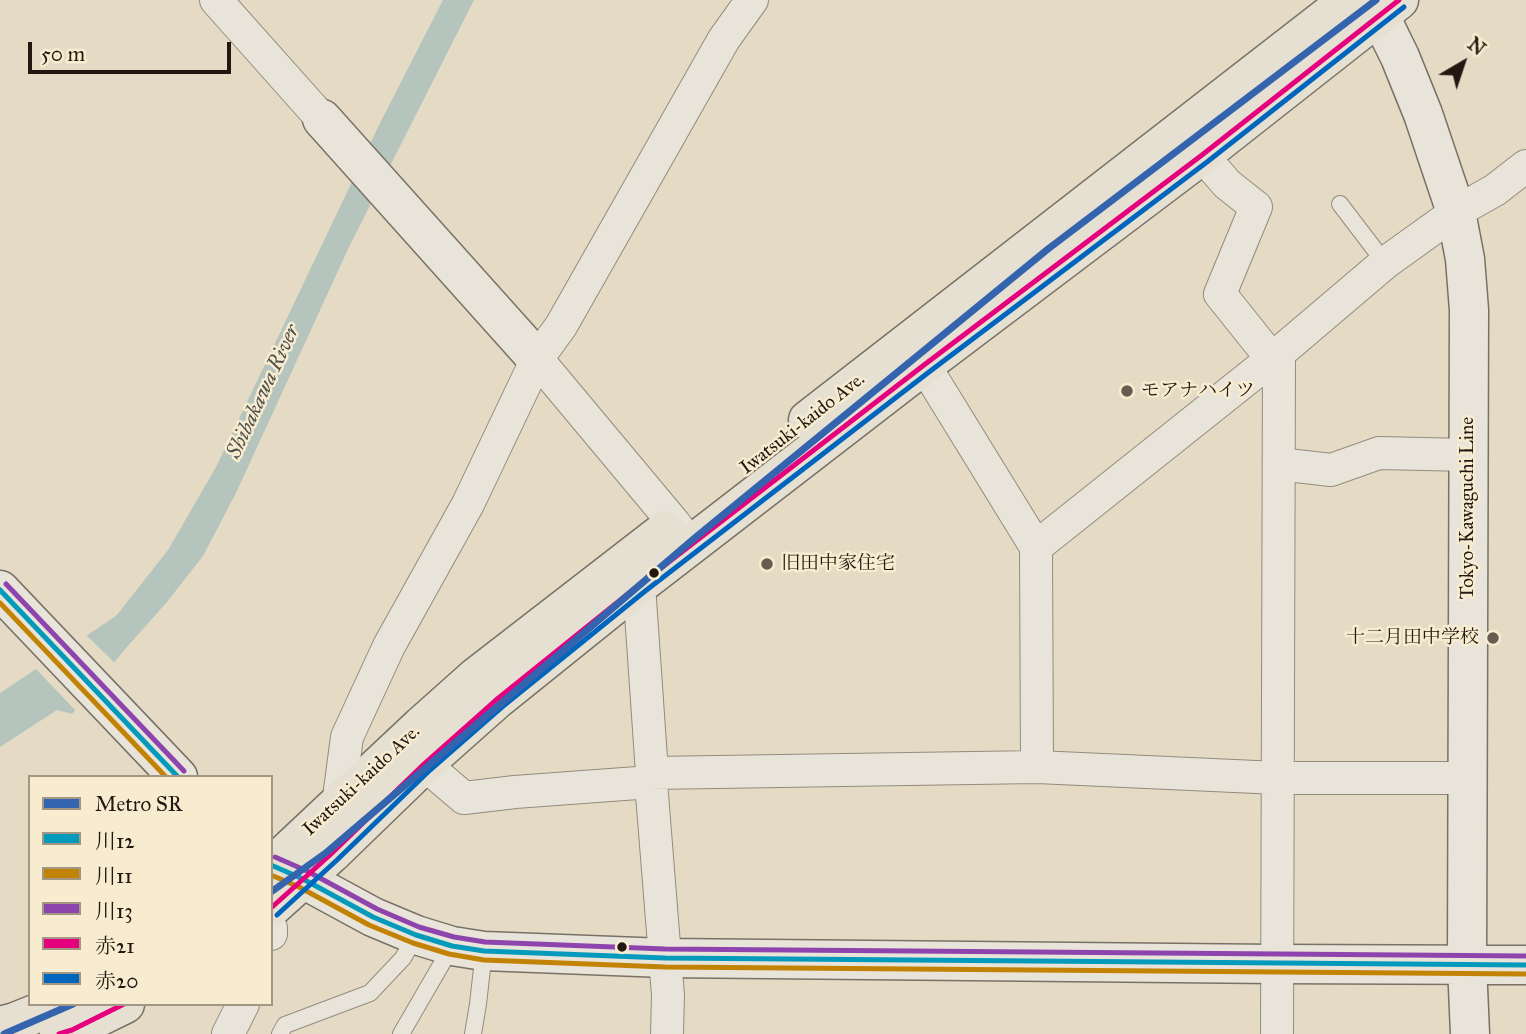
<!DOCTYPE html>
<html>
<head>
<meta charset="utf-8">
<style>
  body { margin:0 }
  #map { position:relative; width:1526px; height:1034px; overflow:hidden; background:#e5dbc5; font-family:"IM FELL Great Primer","Noto Serif JP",serif }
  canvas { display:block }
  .legend { position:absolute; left:28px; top:775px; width:245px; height:231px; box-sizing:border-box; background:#f7ecd0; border:2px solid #a39784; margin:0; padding:9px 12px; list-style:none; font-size:21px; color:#241712 }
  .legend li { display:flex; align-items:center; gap:14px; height:35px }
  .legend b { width:35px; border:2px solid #a39784 }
  .north { position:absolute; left:1428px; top:28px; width:70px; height:70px; -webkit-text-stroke:5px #f7ecd0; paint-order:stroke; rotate:39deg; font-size:19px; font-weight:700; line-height:28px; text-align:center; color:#241712 }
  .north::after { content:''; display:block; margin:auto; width:24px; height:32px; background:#241712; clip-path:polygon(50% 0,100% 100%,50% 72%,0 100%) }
  .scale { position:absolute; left:28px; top:42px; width:203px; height:32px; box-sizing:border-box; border:4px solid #241712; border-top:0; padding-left:9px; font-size:21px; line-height:24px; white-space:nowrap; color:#241712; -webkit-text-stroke:5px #f7ecd0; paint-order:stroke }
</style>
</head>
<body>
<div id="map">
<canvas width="1526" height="1034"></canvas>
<ul class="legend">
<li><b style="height:9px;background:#3564af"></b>Metro SR</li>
<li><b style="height:9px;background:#049abb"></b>川12</li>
<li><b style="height:9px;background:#c28204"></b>川11</li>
<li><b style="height:9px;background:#8e44ad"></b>川13</li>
<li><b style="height:9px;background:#e5007d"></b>赤21</li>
<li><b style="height:9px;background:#0065bd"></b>赤20</li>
</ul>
<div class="north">N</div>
<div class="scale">50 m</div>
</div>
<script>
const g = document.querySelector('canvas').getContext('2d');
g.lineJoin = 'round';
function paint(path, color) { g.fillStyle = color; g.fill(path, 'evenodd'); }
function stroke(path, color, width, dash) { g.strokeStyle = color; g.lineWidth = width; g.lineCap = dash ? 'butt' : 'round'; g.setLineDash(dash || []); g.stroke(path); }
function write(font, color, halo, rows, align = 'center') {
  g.font = font + ' "IM FELL Great Primer","Noto Serif JP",serif'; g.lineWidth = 5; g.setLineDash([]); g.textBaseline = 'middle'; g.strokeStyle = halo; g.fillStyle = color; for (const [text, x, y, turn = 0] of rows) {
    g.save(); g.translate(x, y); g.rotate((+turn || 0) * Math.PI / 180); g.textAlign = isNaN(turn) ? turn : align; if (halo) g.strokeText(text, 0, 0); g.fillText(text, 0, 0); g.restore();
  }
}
const water = new Path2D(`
  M 443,0 L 474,0 L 349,247 L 236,493 L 203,556 L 167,602 L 126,648 L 72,714 L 57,710 L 0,747 L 0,693 L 116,616 L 168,550 L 216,467 L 379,125 Z`);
const pier = new Path2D(`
  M 84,633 L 117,665 L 78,713 L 33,666 Z`);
const lane = new Path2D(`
  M 1340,204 L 1385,263
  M 280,1034 L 285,1025 L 370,993 L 403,958 L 416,935
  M 401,1034 L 452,946
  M 473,1034 L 478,1004 L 484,951`);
const street = new Path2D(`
  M 216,0 L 322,119
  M 1202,155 L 1227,184 L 1256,207 L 1220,294 L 1272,359
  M 537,359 L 674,523 L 690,544
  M 924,365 L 1036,547 L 1037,767
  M 1279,464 L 1331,470 L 1379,453 L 1468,455
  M 1036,547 L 1272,359 L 1385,263 L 1456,212 L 1495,190 L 1526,166
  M 639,585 L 652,773
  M 424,764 L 464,798 L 515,792 L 651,782
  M 338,805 L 347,737 L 389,646 L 468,504 L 537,359 L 561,326 L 724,39 L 752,0
  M 271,928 L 271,934
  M 228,1034 L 243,1004
  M 667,1034 L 668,995 L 651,782 L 652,773 L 1037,767 L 1278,778 L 1467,778
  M 1277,1034 L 1279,353`);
const secondary = new Path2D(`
  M 1372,0 L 1400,57 L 1423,114 L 1456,212 L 1465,259 L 1469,310 L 1467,964 L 1470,1034
  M 322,119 L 537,359
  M 0,590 L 178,777
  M 273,866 L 303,879 L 373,917 L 416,935 L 452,946 L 484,951 L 665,958 L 1276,964 L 1526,965`);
const highway = new Path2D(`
  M 808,420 L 1349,0
  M 271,867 L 421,726 L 476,677 L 666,530
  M 271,908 L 331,854 L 424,764 L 496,700 L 639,585 L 924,365 L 1202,155 L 1399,0
  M 0,1026 L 15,1022 L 60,1004
  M 59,1034 L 72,1030 L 125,1004`);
const bus1 = new Path2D(`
  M 0,590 L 178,777
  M 271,865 L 303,879 L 373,917 L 416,935 L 452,946 L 484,951 L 665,958 L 1526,965`);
const bus2 = new Path2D(`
  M 0,603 L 166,777
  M 271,875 L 299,887 L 369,925 L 413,943 L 449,954 L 484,960 L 665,967 L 1526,974`);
const bus3 = new Path2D(`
  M 6,584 L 184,771
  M 275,857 L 307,871 L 377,909 L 419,927 L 454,937 L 485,942 L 665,949 L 1526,956`);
const bus4 = new Path2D(`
  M 271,908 L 331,854 L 424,764 L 496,700 L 639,585 L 924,365 L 1202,155 L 1399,0
  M 59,1034 L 72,1030 L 124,1004`);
const bus5 = new Path2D(`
  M 277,915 L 337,860 L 430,770 L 502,707 L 644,592 L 929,372 L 1207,162 L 1404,7`);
const metro1 = new Path2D(`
  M 271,892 L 327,852 L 696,537 L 1048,249 L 1376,0
  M 4,1034 L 73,1004`);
const markers = [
  [1127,391,7,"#685c51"],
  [767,564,7,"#685c51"],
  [654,573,6,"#241712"],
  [1493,638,7,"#685c51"],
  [622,947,6,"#241712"]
];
const poiNames = [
  ["モアナハイツ",1141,391],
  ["旧田中家住宅",781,564],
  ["十二月田中学校",1479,638,"right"]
];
const streetNames = [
  ["Iwatsuki-kaido Ave.",803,424,-38],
  ["Tokyo-Kawaguchi Line",1468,508,-90],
  ["Iwatsuki-kaido Ave.",362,781,-43]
];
const waterNames = [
  ["Shibakawa River",264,392,-65]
];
paint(water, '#b5c5bd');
paint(pier, '#e5dbc5');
stroke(lane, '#928b7e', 18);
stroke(street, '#928b7e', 34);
stroke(secondary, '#787166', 41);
stroke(highway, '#787166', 41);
stroke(lane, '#e9e4d9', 16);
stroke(street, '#e9e4d9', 32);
stroke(secondary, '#e9e4d9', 38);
stroke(highway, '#e6e0d3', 38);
stroke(bus1, '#049abb', 5);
stroke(bus2, '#c28204', 5);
stroke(bus3, '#8e44ad', 5);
stroke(bus4, '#e5007d', 5);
stroke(bus5, '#0065bd', 5);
stroke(metro1, '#3564af', 7);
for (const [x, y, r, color] of markers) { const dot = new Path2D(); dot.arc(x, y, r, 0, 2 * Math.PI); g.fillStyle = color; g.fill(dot); stroke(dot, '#f7ecd0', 2.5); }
write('19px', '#241712', '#f7ecd0', poiNames, 'left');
write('19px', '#241712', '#f7ecd0', streetNames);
write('italic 21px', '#4f504c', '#f7ecd0', waterNames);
</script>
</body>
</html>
